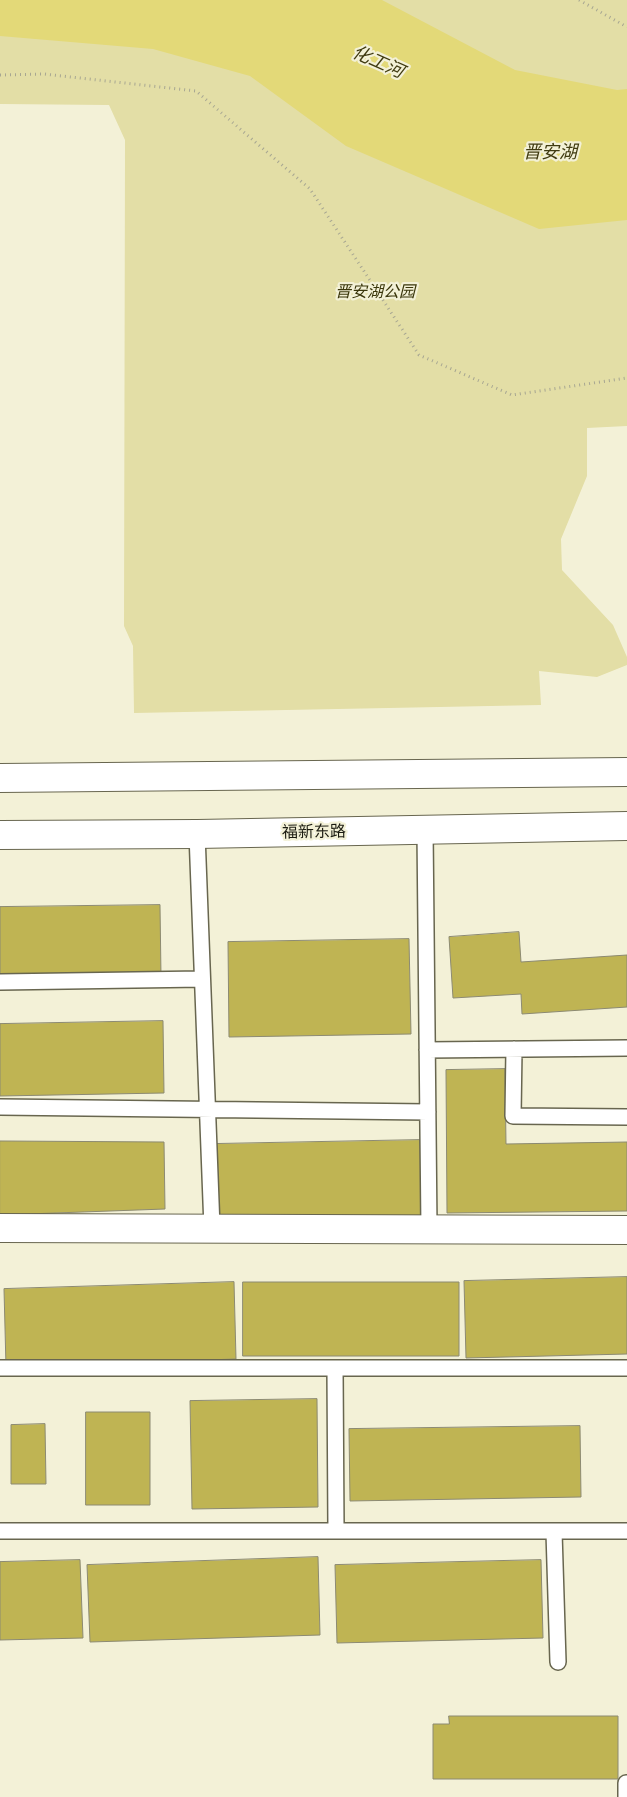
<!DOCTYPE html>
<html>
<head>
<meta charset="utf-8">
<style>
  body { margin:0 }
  canvas { display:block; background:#f3f1d7 }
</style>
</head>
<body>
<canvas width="627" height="1797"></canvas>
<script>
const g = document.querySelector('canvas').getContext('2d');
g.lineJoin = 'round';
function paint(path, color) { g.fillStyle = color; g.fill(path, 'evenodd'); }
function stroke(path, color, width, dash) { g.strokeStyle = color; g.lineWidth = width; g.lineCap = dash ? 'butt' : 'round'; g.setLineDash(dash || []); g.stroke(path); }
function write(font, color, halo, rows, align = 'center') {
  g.font = font + ' "Playfair Display","Noto Sans SC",serif'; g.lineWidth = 4.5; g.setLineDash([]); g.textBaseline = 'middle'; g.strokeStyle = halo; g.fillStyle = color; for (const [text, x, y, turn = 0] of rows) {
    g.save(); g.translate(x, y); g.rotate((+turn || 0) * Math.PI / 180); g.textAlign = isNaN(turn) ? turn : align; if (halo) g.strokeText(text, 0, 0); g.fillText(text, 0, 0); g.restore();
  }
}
const green = new Path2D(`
  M 0,0 L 627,0 L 627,426 L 587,428 L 587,476 L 561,539 L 562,570 L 613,625 L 627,657 L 627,665 L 597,677 L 539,671 L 541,705 L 134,713 L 133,646 L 124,626 L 125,140 L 109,105 L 0,104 Z`);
const water = new Path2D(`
  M 0,0 L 382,0 L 515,70 L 617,90 L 627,89 L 627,220 L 539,229 L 346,146 L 250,76 L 153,49 L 0,36 Z`);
const building = new Path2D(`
  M 160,905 L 161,976 L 0,979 L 0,907 Z
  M 519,932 L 521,962 L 627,955 L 627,1007 L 522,1014 L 521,994 L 453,998 L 449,937 Z
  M 409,939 L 411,1034 L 229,1037 L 228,942 Z
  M 163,1021 L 164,1093 L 0,1096 L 0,1024 Z
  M 505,1069 L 506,1144 L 627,1142 L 627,1211 L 447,1213 L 446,1070 Z
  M 420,1140 L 422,1216 L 215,1222 L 213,1144 Z
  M 0,1141 L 164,1142 L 165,1209 L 0,1215 Z
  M 627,1277 L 627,1354 L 466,1358 L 464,1281 Z
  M 234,1282 L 236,1359 L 6,1367 L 4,1289 Z
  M 243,1282 L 459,1282 L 459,1356 L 243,1356 Z
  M 317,1399 L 318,1507 L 192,1509 L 190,1401 Z
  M 86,1412 L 150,1412 L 150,1505 L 86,1505 Z
  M 45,1424 L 46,1484 L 11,1484 L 11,1425 Z
  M 580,1426 L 581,1497 L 350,1501 L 349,1429 Z
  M 318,1557 L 320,1635 L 90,1642 L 87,1565 Z
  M 80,1560 L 83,1638 L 0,1640 L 0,1562 Z
  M 541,1560 L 543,1638 L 337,1643 L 335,1565 Z
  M 449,1716 L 618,1716 L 618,1779 L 433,1779 L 433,1724 L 449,1724 Z`);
const path = new Path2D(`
  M 579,0 L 627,27
  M 0,75 L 44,74 L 196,91 L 310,189 L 419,355 L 512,395 L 627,378`);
const lane = new Path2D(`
  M 425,830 L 429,1229
  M 197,834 L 212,1228
  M 0,982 L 202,979
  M 514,1049 L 513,1116 L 627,1117
  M 427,1050 L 627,1048
  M 0,1107 L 428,1112
  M 0,1368 L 627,1368
  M 335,1368 L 336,1531
  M 0,1531 L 627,1531
  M 554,1532 L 558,1662
  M 626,1797 L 626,1783`);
const street = new Path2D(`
  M 0,1228 L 627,1230`);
const primary = new Path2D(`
  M 0,778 L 627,772
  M 0,835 L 197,834 L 627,826`);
const parkNames = [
  ["晋安湖公园",375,292]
];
const streetNames = [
  ["福新东路",314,832,-1]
];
const waterNames = [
  ["化工河",378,62,24],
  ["晋安湖",550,152]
];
paint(green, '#e3dea6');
paint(water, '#e3d978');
paint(building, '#bfb453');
stroke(building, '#8c8a72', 1);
stroke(lane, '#68664f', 18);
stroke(street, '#68664f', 30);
stroke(primary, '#68664f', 30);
stroke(path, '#a7a692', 3, [1, 4]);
stroke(lane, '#fff', 15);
stroke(street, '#fff', 28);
stroke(primary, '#fff', 28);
write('italic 16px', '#3a360b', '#f3f1d7', parkNames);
write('16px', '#1b1b11', '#f3f1d7', streetNames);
write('italic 18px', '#403b11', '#f3f1d7', waterNames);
</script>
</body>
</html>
